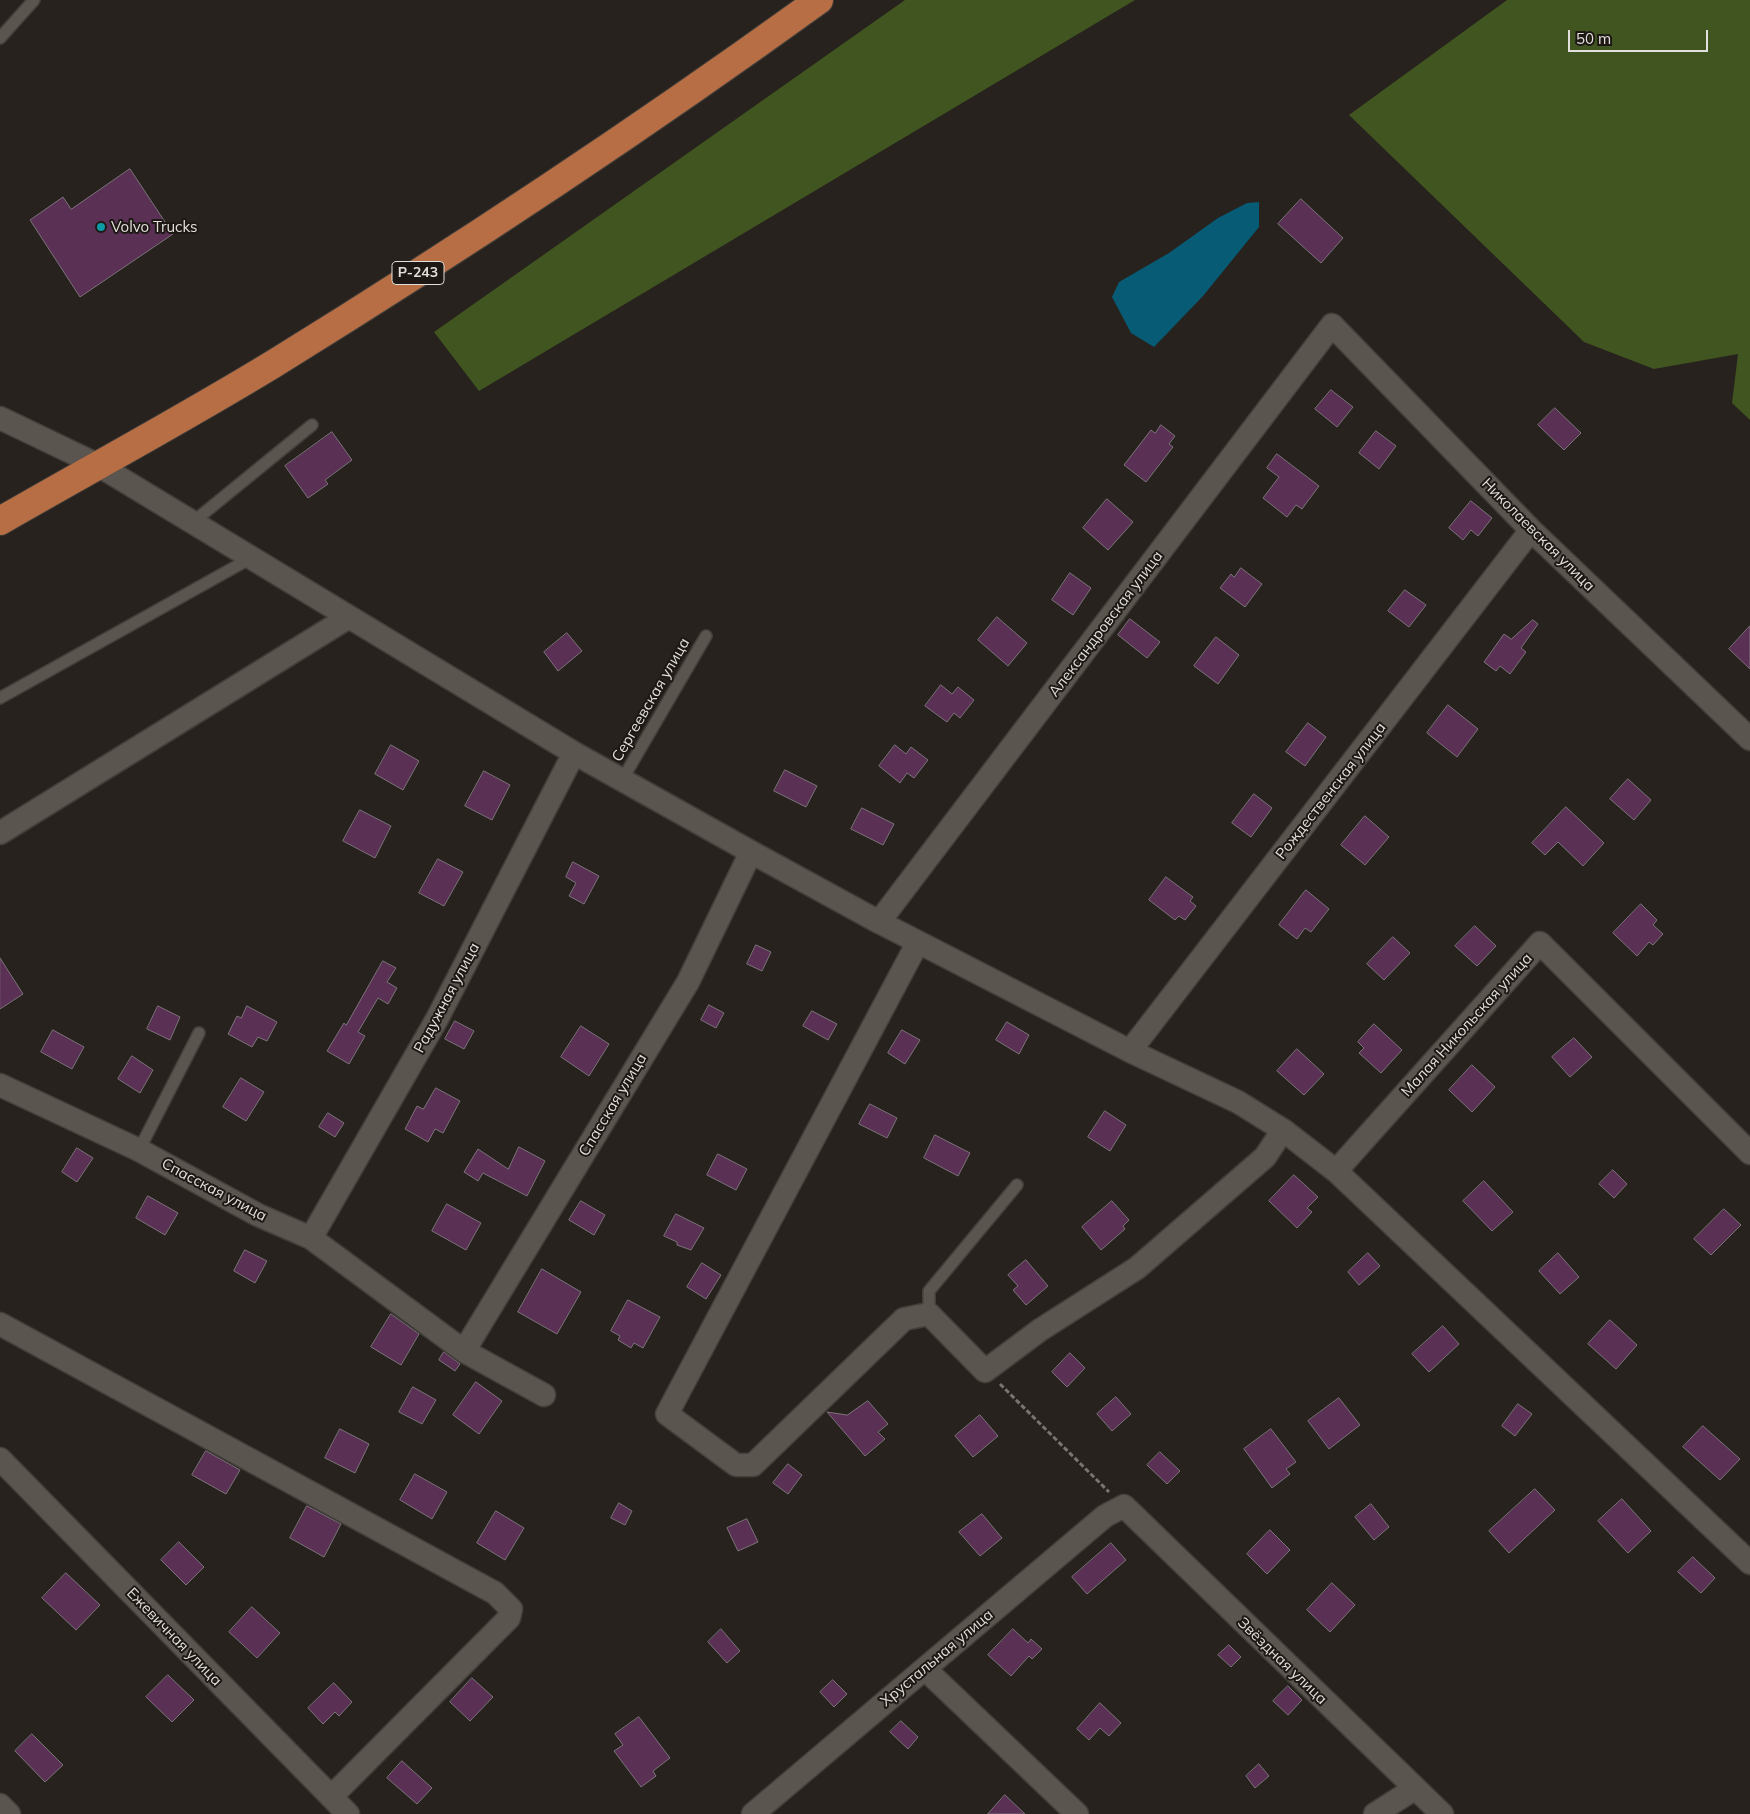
<!DOCTYPE html>
<html>
<head>
<meta charset="utf-8">
<style>
  body { margin:0 }
  #map { position:relative; width:1750px; height:1814px; overflow:hidden; background:#27221d; font-family:Mulish,sans-serif }
  canvas { display:block }
  .scale { position:absolute; left:1568px; top:30px; width:140px; height:22px; box-sizing:border-box; border:2px solid #e2dfdc; border-top:0; padding-left:6px; font-size:15px; line-height:18px; white-space:nowrap; color:#e2dfdc; -webkit-text-stroke:4px #1d1814; paint-order:stroke }
</style>
</head>
<body>
<div id="map">
<canvas width="1750" height="1814"></canvas>
<div class="scale">50 m</div>
</div>
<script>
const g = document.querySelector('canvas').getContext('2d');
g.lineJoin = 'round';
function paint(path, color) { g.fillStyle = color; g.fill(path, 'evenodd'); }
function stroke(path, color, width, dash) { g.strokeStyle = color; g.lineWidth = width; g.lineCap = dash ? 'butt' : 'round'; g.setLineDash(dash || []); g.stroke(path); }
function write(font, color, halo, rows, align = 'center') {
  g.font = font + ' Mulish,sans-serif'; g.lineWidth = 4; g.setLineDash([]); g.textBaseline = 'middle'; g.strokeStyle = halo; g.fillStyle = color; for (const [text, x, y, turn = 0] of rows) {
    g.save(); g.translate(x, y); g.rotate((+turn || 0) * Math.PI / 180); g.textAlign = isNaN(turn) ? turn : align; if (halo) g.strokeText(text, 0, 0); g.fillText(text, 0, 0); g.restore();
  }
}
const forest = new Path2D(`
  M 905,0 L 1135,0 L 479,391 L 434,332 Z
  M 1507,0 L 1750,0 L 1750,420 L 1732,403 L 1738,354 L 1654,369 L 1584,342 L 1349,115 Z`);
const water = new Path2D(`
  M 1259,202 L 1259,227 L 1203,296 L 1154,347 L 1131,333 L 1112,297 L 1119,282 L 1169,253 L 1218,218 L 1247,203 Z`);
const building = new Path2D(`
  M 130,169 L 173,234 L 80,297 L 30,220 L 63,197 L 71,209 Z
  M 1301,199 L 1343,238 L 1321,263 L 1278,224 Z
  M 1331,390 L 1353,407 L 1337,427 L 1315,409 Z
  M 1555,408 L 1581,433 L 1564,450 L 1538,425 Z
  M 1161,425 L 1175,436 L 1169,444 L 1173,447 L 1146,482 L 1124,465 L 1151,430 L 1155,433 Z
  M 1376,431 L 1396,446 L 1379,469 L 1359,453 Z
  M 332,432 L 352,460 L 325,480 L 328,484 L 308,498 L 285,466 Z
  M 1277,454 L 1319,486 L 1302,509 L 1296,505 L 1287,517 L 1263,498 L 1279,477 L 1267,468 Z
  M 1107,499 L 1133,522 L 1108,550 L 1083,528 Z
  M 1471,501 L 1492,518 L 1478,536 L 1471,530 L 1463,540 L 1449,528 Z
  M 1241,568 L 1262,584 L 1245,607 L 1220,588 L 1231,574 L 1234,577 Z
  M 1070,573 L 1091,588 L 1073,615 L 1052,600 Z
  M 1405,590 L 1426,605 L 1409,627 L 1388,611 Z
  M 997,617 L 1027,643 L 1008,666 L 978,640 Z
  M 1130,619 L 1160,642 L 1147,658 L 1118,635 Z
  M 1533,620 L 1538,624 L 1521,648 L 1526,652 L 1510,674 L 1500,666 L 1496,671 L 1484,662 L 1504,634 L 1511,639 Z
  M 1750,626 L 1750,669 L 1729,649 Z
  M 567,633 L 582,651 L 558,671 L 544,652 Z
  M 1216,637 L 1239,655 L 1218,684 L 1194,666 Z
  M 941,685 L 952,694 L 958,687 L 974,700 L 960,718 L 954,713 L 947,722 L 925,706 Z
  M 1448,705 L 1478,729 L 1457,757 L 1427,733 Z
  M 1308,723 L 1326,737 L 1305,766 L 1286,752 Z
  M 391,745 L 419,761 L 403,790 L 375,774 Z
  M 895,745 L 906,754 L 911,747 L 928,760 L 914,778 L 907,773 L 900,783 L 879,766 Z
  M 785,770 L 817,786 L 806,807 L 774,791 Z
  M 484,771 L 510,785 L 492,820 L 465,806 Z
  M 1628,779 L 1651,800 L 1634,820 L 1610,799 Z
  M 1254,794 L 1272,808 L 1251,837 L 1232,823 Z
  M 1566,807 L 1604,843 L 1583,866 L 1558,842 L 1545,855 L 1532,843 Z
  M 862,808 L 894,824 L 883,845 L 851,829 Z
  M 360,810 L 391,826 L 375,858 L 343,841 Z
  M 1365,816 L 1389,837 L 1365,865 L 1341,845 Z
  M 438,859 L 463,872 L 444,906 L 419,893 Z
  M 573,862 L 599,876 L 584,904 L 569,896 L 576,883 L 566,877 Z
  M 1166,877 L 1193,897 L 1190,901 L 1196,906 L 1185,920 L 1179,916 L 1175,920 L 1149,900 Z
  M 1306,890 L 1329,909 L 1311,932 L 1305,928 L 1297,939 L 1279,925 Z
  M 1641,904 L 1657,920 L 1653,925 L 1663,934 L 1653,945 L 1649,942 L 1637,956 L 1613,933 Z
  M 1475,926 L 1496,946 L 1477,966 L 1455,946 Z
  M 1393,937 L 1410,953 L 1384,980 L 1367,964 Z
  M 756,945 L 771,952 L 762,971 L 747,964 Z
  M 0,958 L 23,994 L 0,1009 Z
  M 383,961 L 396,968 L 387,982 L 397,988 L 388,1004 L 378,998 L 358,1032 L 365,1036 L 349,1064 L 327,1051 L 344,1023 L 346,1025 Z
  M 709,1005 L 724,1013 L 716,1028 L 701,1020 Z
  M 158,1006 L 180,1017 L 170,1040 L 147,1029 Z
  M 247,1006 L 277,1022 L 267,1041 L 258,1037 L 252,1047 L 228,1034 L 237,1016 L 241,1018 Z
  M 812,1011 L 837,1024 L 828,1040 L 803,1026 Z
  M 455,1021 L 474,1031 L 464,1049 L 445,1039 Z
  M 1007,1022 L 1029,1035 L 1019,1054 L 996,1040 Z
  M 1374,1024 L 1402,1050 L 1381,1073 L 1359,1053 L 1364,1048 L 1358,1042 Z
  M 581,1026 L 609,1044 L 589,1076 L 561,1057 Z
  M 53,1030 L 84,1047 L 72,1069 L 41,1052 Z
  M 902,1030 L 920,1040 L 905,1064 L 888,1053 Z
  M 1574,1038 L 1592,1057 L 1570,1077 L 1552,1057 Z
  M 1297,1049 L 1324,1074 L 1304,1095 L 1277,1071 Z
  M 132,1056 L 153,1070 L 140,1093 L 118,1079 Z
  M 1472,1065 L 1495,1087 L 1472,1112 L 1449,1090 Z
  M 241,1078 L 264,1092 L 246,1121 L 223,1107 Z
  M 436,1088 L 460,1101 L 443,1133 L 435,1129 L 428,1142 L 405,1129 L 417,1106 L 423,1109 Z
  M 870,1104 L 897,1118 L 887,1138 L 859,1124 Z
  M 1105,1111 L 1126,1125 L 1110,1151 L 1088,1137 Z
  M 328,1113 L 344,1123 L 335,1137 L 319,1127 Z
  M 935,1135 L 970,1153 L 958,1176 L 924,1158 Z
  M 519,1147 L 545,1161 L 527,1196 L 483,1173 L 478,1181 L 464,1172 L 478,1149 L 508,1169 Z
  M 77,1148 L 93,1158 L 77,1182 L 62,1172 Z
  M 718,1154 L 747,1169 L 736,1190 L 707,1175 Z
  M 1613,1170 L 1627,1184 L 1614,1198 L 1599,1184 Z
  M 1294,1175 L 1318,1197 L 1307,1208 L 1312,1212 L 1297,1228 L 1269,1201 Z
  M 1484,1181 L 1513,1212 L 1492,1231 L 1463,1201 Z
  M 148,1196 L 178,1213 L 165,1235 L 136,1218 Z
  M 581,1201 L 605,1215 L 594,1235 L 569,1220 Z
  M 1112,1201 L 1129,1220 L 1123,1226 L 1125,1229 L 1101,1250 L 1082,1227 Z
  M 447,1204 L 481,1223 L 466,1250 L 432,1231 Z
  M 1724,1209 L 1741,1225 L 1711,1255 L 1694,1239 Z
  M 676,1214 L 704,1228 L 691,1250 L 677,1245 L 677,1242 L 664,1236 Z
  M 245,1250 L 267,1261 L 255,1283 L 234,1271 Z
  M 1368,1253 L 1380,1266 L 1359,1285 L 1348,1272 Z
  M 1558,1253 L 1579,1277 L 1560,1294 L 1539,1271 Z
  M 1026,1260 L 1048,1286 L 1026,1305 L 1013,1290 L 1018,1286 L 1008,1275 Z
  M 702,1263 L 721,1275 L 706,1299 L 687,1287 Z
  M 542,1269 L 581,1292 L 557,1334 L 518,1312 Z
  M 628,1300 L 660,1317 L 643,1348 L 634,1343 L 631,1348 L 618,1340 L 620,1336 L 611,1331 Z
  M 391,1314 L 419,1334 L 401,1365 L 371,1347 Z
  M 1610,1320 L 1637,1345 L 1616,1369 L 1588,1344 Z
  M 1443,1326 L 1459,1344 L 1429,1372 L 1412,1354 Z
  M 444,1352 L 460,1364 L 455,1371 L 439,1360 Z
  M 1070,1353 L 1085,1368 L 1067,1387 L 1052,1372 Z
  M 476,1382 L 502,1401 L 479,1434 L 453,1415 Z
  M 413,1387 L 436,1400 L 422,1424 L 399,1412 Z
  M 1116,1397 L 1131,1414 L 1112,1431 L 1097,1414 Z
  M 1339,1398 L 1360,1425 L 1329,1449 L 1308,1421 Z
  M 868,1401 L 888,1424 L 878,1432 L 885,1439 L 865,1456 L 827,1412 L 847,1415 Z
  M 1518,1404 L 1532,1414 L 1515,1436 L 1502,1426 Z
  M 980,1415 L 998,1436 L 973,1457 L 955,1436 Z
  M 1703,1426 L 1740,1459 L 1720,1480 L 1683,1447 Z
  M 340,1429 L 369,1444 L 355,1473 L 325,1458 Z
  M 1271,1429 L 1296,1462 L 1286,1469 L 1290,1474 L 1272,1488 L 1244,1449 Z
  M 206,1451 L 240,1470 L 226,1494 L 192,1475 Z
  M 1160,1452 L 1180,1471 L 1167,1484 L 1147,1465 Z
  M 788,1464 L 802,1475 L 788,1494 L 773,1483 Z
  M 415,1474 L 447,1492 L 432,1519 L 400,1500 Z
  M 1535,1489 L 1555,1510 L 1509,1553 L 1489,1531 Z
  M 1622,1499 L 1651,1531 L 1628,1553 L 1598,1521 Z
  M 619,1503 L 632,1511 L 625,1525 L 611,1518 Z
  M 1371,1504 L 1389,1527 L 1374,1540 L 1355,1517 Z
  M 307,1506 L 341,1524 L 324,1557 L 290,1538 Z
  M 496,1511 L 524,1528 L 505,1560 L 477,1543 Z
  M 982,1514 L 1002,1538 L 980,1556 L 959,1532 Z
  M 747,1519 L 758,1542 L 738,1551 L 727,1528 Z
  M 1270,1530 L 1290,1550 L 1267,1574 L 1247,1554 Z
  M 179,1542 L 204,1567 L 186,1585 L 161,1560 Z
  M 1111,1543 L 1126,1560 L 1087,1594 L 1072,1577 Z
  M 1693,1557 L 1715,1578 L 1701,1593 L 1678,1572 Z
  M 66,1573 L 100,1605 L 76,1630 L 42,1598 Z
  M 1332,1583 L 1355,1605 L 1330,1632 L 1307,1610 Z
  M 252,1607 L 280,1633 L 257,1658 L 229,1632 Z
  M 721,1629 L 740,1651 L 727,1663 L 708,1642 Z
  M 1013,1629 L 1028,1643 L 1031,1639 L 1042,1649 L 1032,1659 L 1029,1656 L 1011,1676 L 988,1655 Z
  M 1229,1645 L 1241,1657 L 1231,1667 L 1218,1655 Z
  M 168,1675 L 194,1700 L 172,1722 L 146,1697 Z
  M 472,1678 L 493,1697 L 470,1721 L 450,1702 Z
  M 833,1680 L 847,1694 L 834,1707 L 820,1692 Z
  M 334,1683 L 352,1702 L 339,1716 L 335,1712 L 323,1724 L 308,1708 Z
  M 1288,1686 L 1302,1700 L 1288,1715 L 1273,1701 Z
  M 1100,1703 L 1121,1723 L 1109,1736 L 1100,1728 L 1089,1740 L 1077,1729 Z
  M 639,1717 L 670,1758 L 653,1771 L 656,1776 L 641,1787 L 614,1751 L 623,1745 L 615,1734 Z
  M 901,1721 L 918,1737 L 908,1749 L 890,1732 Z
  M 32,1734 L 63,1765 L 45,1782 L 15,1751 Z
  M 402,1761 L 432,1788 L 417,1804 L 387,1778 Z
  M 1259,1764 L 1269,1776 L 1255,1788 L 1246,1776 Z
  M 1005,1795 L 1025,1814 L 988,1814 Z`);
const path = new Path2D(`
  M 1000,1384 L 1109,1492`);
const service = new Path2D(`
  M 0,38 L 34,0
  M 193,522 L 312,425
  M 0,698 L 251,558
  M 622,780 L 706,636
  M 139,1150 L 199,1033
  M 929,1314 L 929,1291 L 1017,1185`);
const minor = new Path2D(`
  M 0,418 L 98,465 L 574,753 L 751,852 L 879,922 L 1130,1051 L 1238,1102 L 1283,1130 L 1336,1171 L 1750,1563
  M 0,833 L 349,617
  M 879,922 L 1332,325 L 1531,530 L 1750,739
  M 918,942 L 667,1414 L 736,1465 L 753,1465 L 904,1319 L 929,1314 L 985,1371 L 1040,1330 L 1137,1268 L 1265,1157 L 1283,1130
  M 1130,1051 L 1531,530
  M 0,1085 L 139,1150 L 258,1215 L 311,1238 L 464,1351 L 544,1395
  M 1336,1171 L 1540,943 L 1750,1153
  M 311,1238 L 437,1019 L 574,753
  M 0,1324 L 495,1593 L 511,1609 L 509,1618 L 331,1797
  M 464,1351 L 688,982 L 751,852
  M 0,1459 L 348,1814
  M 925,1669 L 1077,1814
  M 0,1805 L 9,1814
  M 753,1814 L 1105,1516 L 1124,1506 L 1442,1814
  M 1375,1814 L 1414,1789`);
const trunk = new Path2D(`
  M 0,521 C 92,468 185,418 275,363 C 461,248 642,128 819,0`);
const markers = [
  [101,227,5,"#0f9aa8"]
];
const shields = [
  [418,273,52]
];
const shieldNames = [
  ["Р-243",418,273]
];
const poiNames = [
  ["Volvo Trucks",111,227]
];
const streetNames = [
  ["Николаевская улица",1538,535,45],
  ["Александровская улица",1106,624,-53],
  ["Сергеевская улица",651,700,-60],
  ["Рождественская улица",1331,791,-52],
  ["Радужная улица",447,998,-62],
  ["Малая Никольская улица",1467,1025,-48],
  ["Спасская улица",613,1105,-59],
  ["Спасская улица",214,1190,28],
  ["Ежевичная улица",174,1637,46],
  ["Хрустальная улица",937,1658,-40],
  ["Звёздная улица",1282,1661,44]
];
paint(forest, '#405520');
paint(water, '#075b75');
paint(building, '#5b3055');
stroke(building, '#7a7479', 1);
stroke(service, '#423e3a', 14);
stroke(minor, '#423e3a', 25);
stroke(trunk, '#423e3a', 30);
stroke(path, '#797470', 3, [5, 2.5]);
stroke(service, '#5a554f', 11);
stroke(minor, '#5a554f', 22);
stroke(trunk, '#b86e44', 28);
for (const [x, y, r, color] of markers) { const dot = new Path2D(); dot.arc(x, y, r, 0, 2 * Math.PI); g.fillStyle = color; g.fill(dot); stroke(dot, '#1d1814', 2); }
for (const [x, y, w] of shields) { const box = new Path2D(); box.roundRect(x - w / 2, y - 11.5, w, 23, 4); g.fillStyle = '#1d1814'; g.fill(box); stroke(box, '#e2dfdc', 1); }
write('bold 14px', '#e2dfdc', null, shieldNames);
write('15px', '#e2dfdc', '#1d1814', poiNames, 'left');
write('15px', '#e2dfdc', '#1d1814', streetNames);
</script>
</body>
</html>
